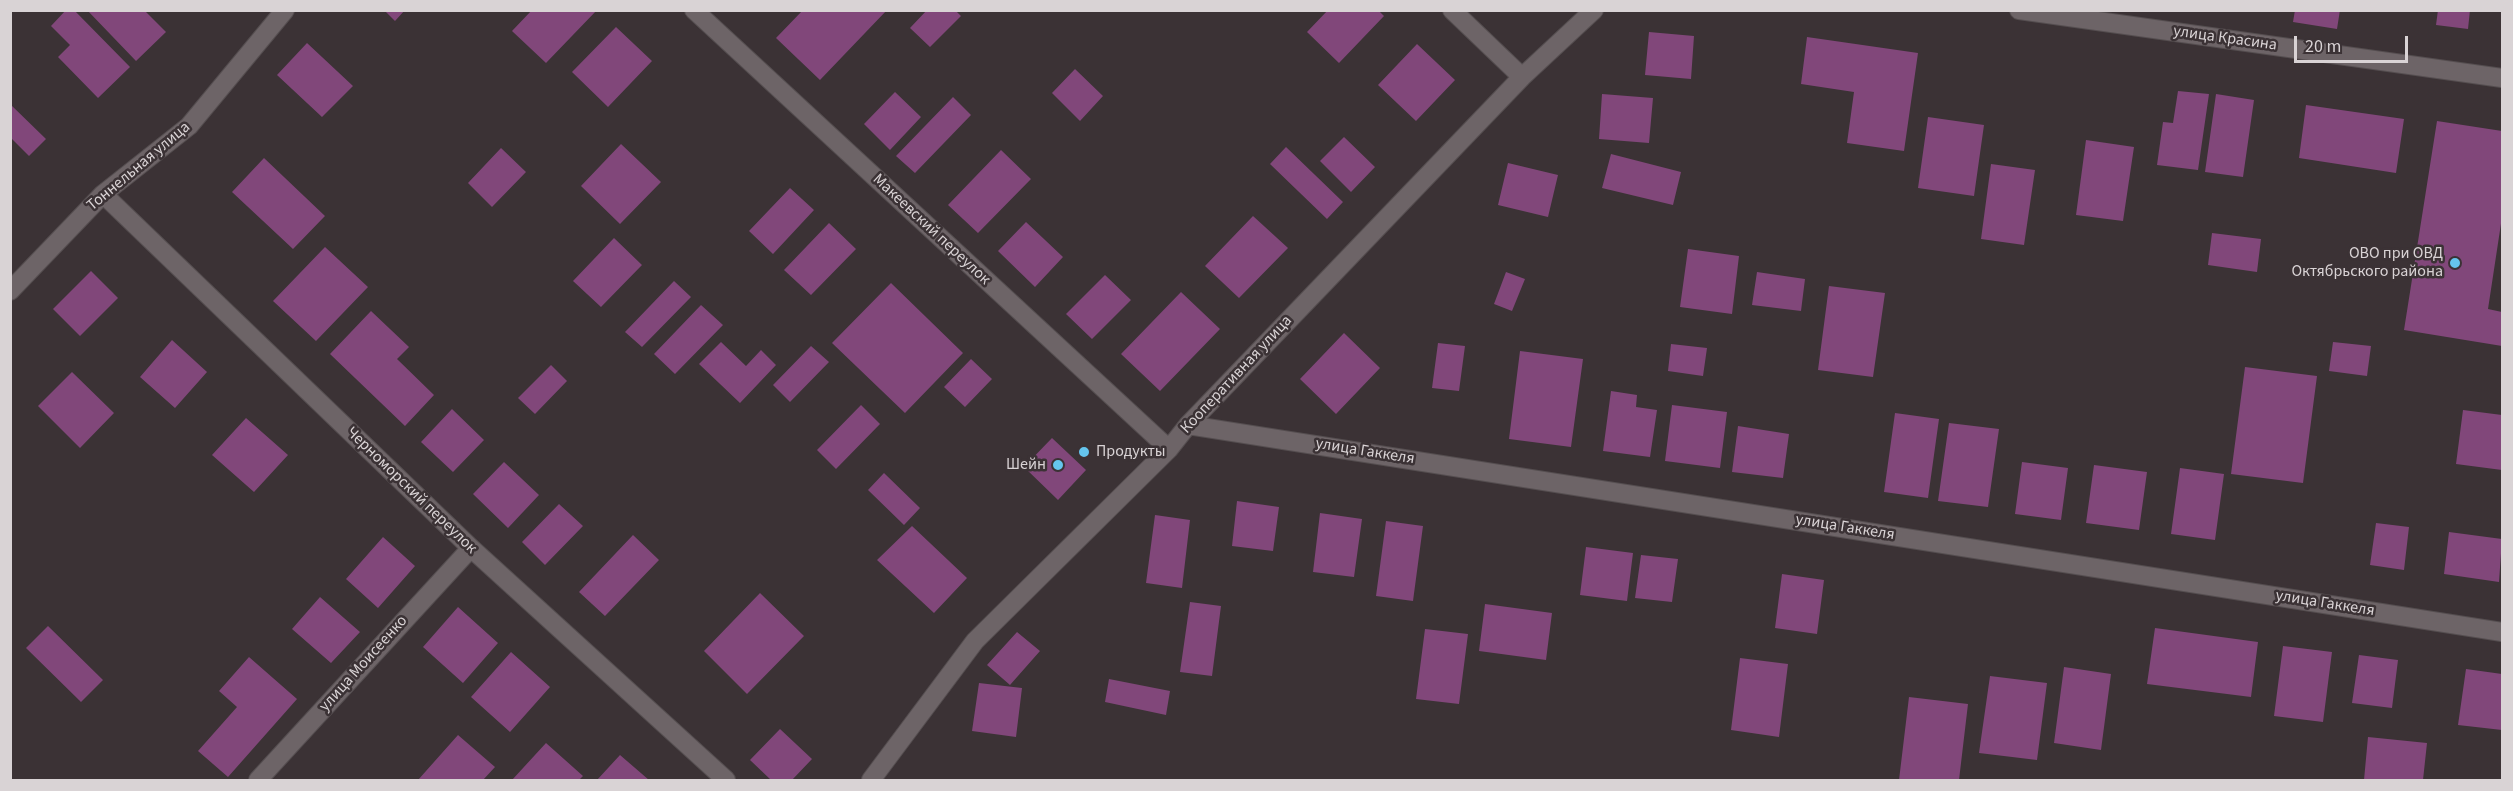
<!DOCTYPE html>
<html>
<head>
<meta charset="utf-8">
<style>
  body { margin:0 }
  #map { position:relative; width:2513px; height:791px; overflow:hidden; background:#3b3235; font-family:"Source Sans 3",sans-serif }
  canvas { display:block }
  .frame { position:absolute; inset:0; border:12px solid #d9d3d5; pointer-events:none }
  .scale { position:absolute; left:2294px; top:36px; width:114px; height:27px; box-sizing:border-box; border:3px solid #d9d3d5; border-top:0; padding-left:8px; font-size:18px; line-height:21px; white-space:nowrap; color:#d9d3d5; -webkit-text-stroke:4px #3b3235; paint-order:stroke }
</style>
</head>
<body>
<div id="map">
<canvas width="2513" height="791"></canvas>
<div class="frame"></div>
<div class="scale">20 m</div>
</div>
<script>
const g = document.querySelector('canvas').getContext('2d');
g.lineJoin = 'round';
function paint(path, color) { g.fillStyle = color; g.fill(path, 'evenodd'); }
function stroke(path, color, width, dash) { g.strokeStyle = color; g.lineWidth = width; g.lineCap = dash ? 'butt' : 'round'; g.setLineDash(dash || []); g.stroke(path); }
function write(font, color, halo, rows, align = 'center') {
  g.font = font + ' "Source Sans 3",sans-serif'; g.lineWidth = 5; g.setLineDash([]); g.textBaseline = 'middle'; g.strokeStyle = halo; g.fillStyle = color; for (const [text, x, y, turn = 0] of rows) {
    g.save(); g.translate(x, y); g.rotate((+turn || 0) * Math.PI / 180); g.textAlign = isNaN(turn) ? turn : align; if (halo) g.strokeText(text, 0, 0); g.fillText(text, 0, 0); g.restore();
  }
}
const building = new Path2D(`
  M 66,10 L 74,10 L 130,67 L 98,98 L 58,57 L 70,45 L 51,26 Z
  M 87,10 L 144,10 L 166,32 L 136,61 Z
  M 384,10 L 405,10 L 395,21 Z
  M 532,10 L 597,10 L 546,63 L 512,31 Z
  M 803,10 L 887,10 L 820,80 L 776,38 Z
  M 927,10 L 955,10 L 961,16 L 930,47 L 910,28 Z
  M 1328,10 L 1378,10 L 1384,16 L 1339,63 L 1307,32 Z
  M 2295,10 L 2340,10 L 2337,29 L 2293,22 Z
  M 2438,10 L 2470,10 L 2468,29 L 2436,25 Z
  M 616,27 L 652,61 L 608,107 L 572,72 Z
  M 1649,32 L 1694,36 L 1691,79 L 1645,75 Z
  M 1807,37 L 1918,53 L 1904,151 L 1847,143 L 1854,92 L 1801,84 Z
  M 307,43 L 353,86 L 322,117 L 277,75 Z
  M 1417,44 L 1455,80 L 1416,121 L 1378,85 Z
  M 1075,69 L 1103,96 L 1080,121 L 1052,93 Z
  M 2178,91 L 2209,94 L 2198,170 L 2157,165 L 2163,122 L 2173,123 Z
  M 895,92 L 921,117 L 890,150 L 864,124 Z
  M 1602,94 L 1653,98 L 1649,143 L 1599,139 Z
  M 2216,94 L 2254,100 L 2243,177 L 2205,172 Z
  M 953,97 L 971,115 L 915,173 L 896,156 Z
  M 10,104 L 46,139 L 29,156 L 10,137 Z
  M 2306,105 L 2404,119 L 2396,173 L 2299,158 Z
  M 1928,117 L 1984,125 L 1974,196 L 1918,188 Z
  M 2437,121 L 2502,131 L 2502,217 L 2488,309 L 2502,312 L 2502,346 L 2404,330 Z
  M 1344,137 L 1375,167 L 1351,192 L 1320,161 Z
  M 2086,140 L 2134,147 L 2123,221 L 2076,215 Z
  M 621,144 L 661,182 L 620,224 L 581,186 Z
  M 1286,147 L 1343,202 L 1327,219 L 1270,164 Z
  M 501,148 L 526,172 L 492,207 L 468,183 Z
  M 1001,150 L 1031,179 L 978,233 L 948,205 Z
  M 1611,154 L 1681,172 L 1673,205 L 1602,188 Z
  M 264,158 L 325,216 L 293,249 L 232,192 Z
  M 1508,163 L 1558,175 L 1548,217 L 1498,205 Z
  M 1991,164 L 2035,170 L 2024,245 L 1981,239 Z
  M 790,188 L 814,210 L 773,254 L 749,231 Z
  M 1253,216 L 1288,248 L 1239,298 L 1205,266 Z
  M 1026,222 L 1063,257 L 1035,287 L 998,251 Z
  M 829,223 L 856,249 L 811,295 L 784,270 Z
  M 2212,233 L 2261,239 L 2257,272 L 2208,265 Z
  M 614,238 L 642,265 L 601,307 L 573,281 Z
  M 325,247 L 368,287 L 316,341 L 273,301 Z
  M 1688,249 L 1739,256 L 1732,314 L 1680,307 Z
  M 91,271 L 118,298 L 80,336 L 53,309 Z
  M 1506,272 L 1525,279 L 1512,311 L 1494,304 Z
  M 1757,272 L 1805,279 L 1801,311 L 1752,305 Z
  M 1105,275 L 1131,300 L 1092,339 L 1066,314 Z
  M 674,281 L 691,297 L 642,347 L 625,332 Z
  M 891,283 L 963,353 L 905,413 L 832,343 Z
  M 1829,286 L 1885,293 L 1873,377 L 1818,370 Z
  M 1181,292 L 1220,329 L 1160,391 L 1121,354 Z
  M 701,305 L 723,325 L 675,374 L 654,354 Z
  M 371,311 L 409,347 L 397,359 L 434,395 L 405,426 L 330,354 Z
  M 1344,333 L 1380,368 L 1336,414 L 1300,379 Z
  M 172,340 L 207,372 L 175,408 L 140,377 Z
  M 721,342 L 746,366 L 761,350 L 776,365 L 740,403 L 699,364 Z
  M 2333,342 L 2371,346 L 2367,376 L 2329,371 Z
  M 1438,343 L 1465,346 L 1459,391 L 1432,388 Z
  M 1671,344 L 1707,348 L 1703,376 L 1668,371 Z
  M 811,346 L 829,362 L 790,402 L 773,385 Z
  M 1520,351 L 1583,359 L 1571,447 L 1509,439 Z
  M 971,359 L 992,379 L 965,407 L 944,387 Z
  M 551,365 L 567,381 L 535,414 L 518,398 Z
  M 2245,367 L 2317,376 L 2303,483 L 2231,474 Z
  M 72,372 L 114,413 L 80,448 L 38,406 Z
  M 1611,391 L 1637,395 L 1636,407 L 1657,410 L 1650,457 L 1603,451 Z
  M 861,405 L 880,424 L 836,469 L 817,450 Z
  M 1672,405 L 1727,412 L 1720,468 L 1665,461 Z
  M 452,409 L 484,440 L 453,472 L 421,442 Z
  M 2463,410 L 2502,415 L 2502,470 L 2456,464 Z
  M 1895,413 L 1939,419 L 1928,498 L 1884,492 Z
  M 246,418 L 288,455 L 254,492 L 212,455 Z
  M 1949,423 L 1999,429 L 1988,507 L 1938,501 Z
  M 1738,426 L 1789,434 L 1783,478 L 1732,472 Z
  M 1052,438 L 1086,470 L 1058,500 L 1024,467 Z
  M 1085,446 L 1090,451 L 1084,458 L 1079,453 Z
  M 504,462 L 539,495 L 508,528 L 473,494 Z
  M 2022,462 L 2068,468 L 2061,520 L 2015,514 Z
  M 2094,465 L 2147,472 L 2139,530 L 2086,523 Z
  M 2180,468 L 2224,474 L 2215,540 L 2171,534 Z
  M 884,473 L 920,508 L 904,525 L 868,490 Z
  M 1237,501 L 1279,507 L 1273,551 L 1232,546 Z
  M 559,504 L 583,526 L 545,565 L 522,542 Z
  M 1320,513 L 1362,519 L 1354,577 L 1313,572 Z
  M 1155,515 L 1190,520 L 1182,588 L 1146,583 Z
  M 1386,521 L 1423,526 L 1413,601 L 1376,596 Z
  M 2376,523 L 2409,527 L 2404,570 L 2370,565 Z
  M 912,526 L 967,578 L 934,613 L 877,560 Z
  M 2449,532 L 2502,539 L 2499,582 L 2444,574 Z
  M 633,535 L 659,560 L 605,616 L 579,592 Z
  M 383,537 L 415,566 L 378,608 L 346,579 Z
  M 1586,547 L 1633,553 L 1627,601 L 1580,595 Z
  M 1641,555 L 1678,559 L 1672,602 L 1635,598 Z
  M 1782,574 L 1824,580 L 1817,634 L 1775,628 Z
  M 760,593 L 804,636 L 747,694 L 704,651 Z
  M 320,597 L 360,632 L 331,663 L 292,629 Z
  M 1190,602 L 1221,606 L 1212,676 L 1180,672 Z
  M 1485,604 L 1552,613 L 1546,660 L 1479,651 Z
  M 458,607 L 498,643 L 463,683 L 423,647 Z
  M 48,626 L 103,680 L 81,702 L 26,648 Z
  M 2155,628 L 2258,642 L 2251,697 L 2147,684 Z
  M 1425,629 L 1468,634 L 1459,704 L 1416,699 Z
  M 1017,632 L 1040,651 L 1010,685 L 987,665 Z
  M 2283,646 L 2332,652 L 2323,722 L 2274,716 Z
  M 511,652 L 550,687 L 510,732 L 471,697 Z
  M 2359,655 L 2398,660 L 2392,708 L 2352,703 Z
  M 249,657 L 297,699 L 228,777 L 198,751 L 237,707 L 219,691 Z
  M 1740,658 L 1788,664 L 1779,737 L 1731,730 Z
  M 2064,667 L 2111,674 L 2101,750 L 2054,743 Z
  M 2466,669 L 2502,674 L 2502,730 L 2458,725 Z
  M 1990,676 L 2047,683 L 2037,760 L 1979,753 Z
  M 1109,679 L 1170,691 L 1166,715 L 1105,702 Z
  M 979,683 L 1022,688 L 1016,737 L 972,731 Z
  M 1909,697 L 1968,704 L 1959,780 L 1899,780 Z
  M 780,729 L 812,759 L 792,780 L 771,780 L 750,760 Z
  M 458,735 L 495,767 L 483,780 L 418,780 Z
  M 2368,737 L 2427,743 L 2423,780 L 2364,780 Z
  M 546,743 L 583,776 L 579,780 L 512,780 Z
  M 620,755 L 649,780 L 597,780 Z`);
const minor = new Path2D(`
  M 694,10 L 1169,449
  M 1452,10 L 1522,77
  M 2019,10 L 2502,78
  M 103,194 L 471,548 L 726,780
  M 10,291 L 103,194 L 189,126 L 285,10
  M 1188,425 L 2502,632
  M 258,780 L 471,548
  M 871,780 L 975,641 L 1169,449 L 1188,425 L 1522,77 L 1594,10`);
const markers = [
  [2455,263,6,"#65c5ee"],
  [1084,452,6,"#65c5ee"],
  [1058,465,6,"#65c5ee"]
];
const streetNames = [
  ["улица Красина",2225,39,8],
  ["Тоннельная улица",139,167,-40],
  ["Макеевский переулок",931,230,43],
  ["Кооперативная улица",1237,375,-47],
  ["улица Гаккеля",1365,452,9],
  ["Черноморский переулок",411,491,44],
  ["улица Гаккеля",1845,528,9],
  ["улица Гаккеля",2325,604,9],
  ["улица Моисеенко",364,664,-48]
];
const poiNames = [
  ["ОВО при ОВД",2443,254],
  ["Октябрьского района",2443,272],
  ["Продукты",1096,452,"left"],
  ["Шейн",1046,465]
];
paint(building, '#81477a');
stroke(minor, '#554e50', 20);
stroke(minor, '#6d6467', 18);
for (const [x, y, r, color] of markers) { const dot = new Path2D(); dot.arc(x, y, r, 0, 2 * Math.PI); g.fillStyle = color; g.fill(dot); stroke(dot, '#3b3235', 2); }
write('16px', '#d9d3d5', '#3b3235', streetNames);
write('16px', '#d9d3d5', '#3b3235', poiNames, 'right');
</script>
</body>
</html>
